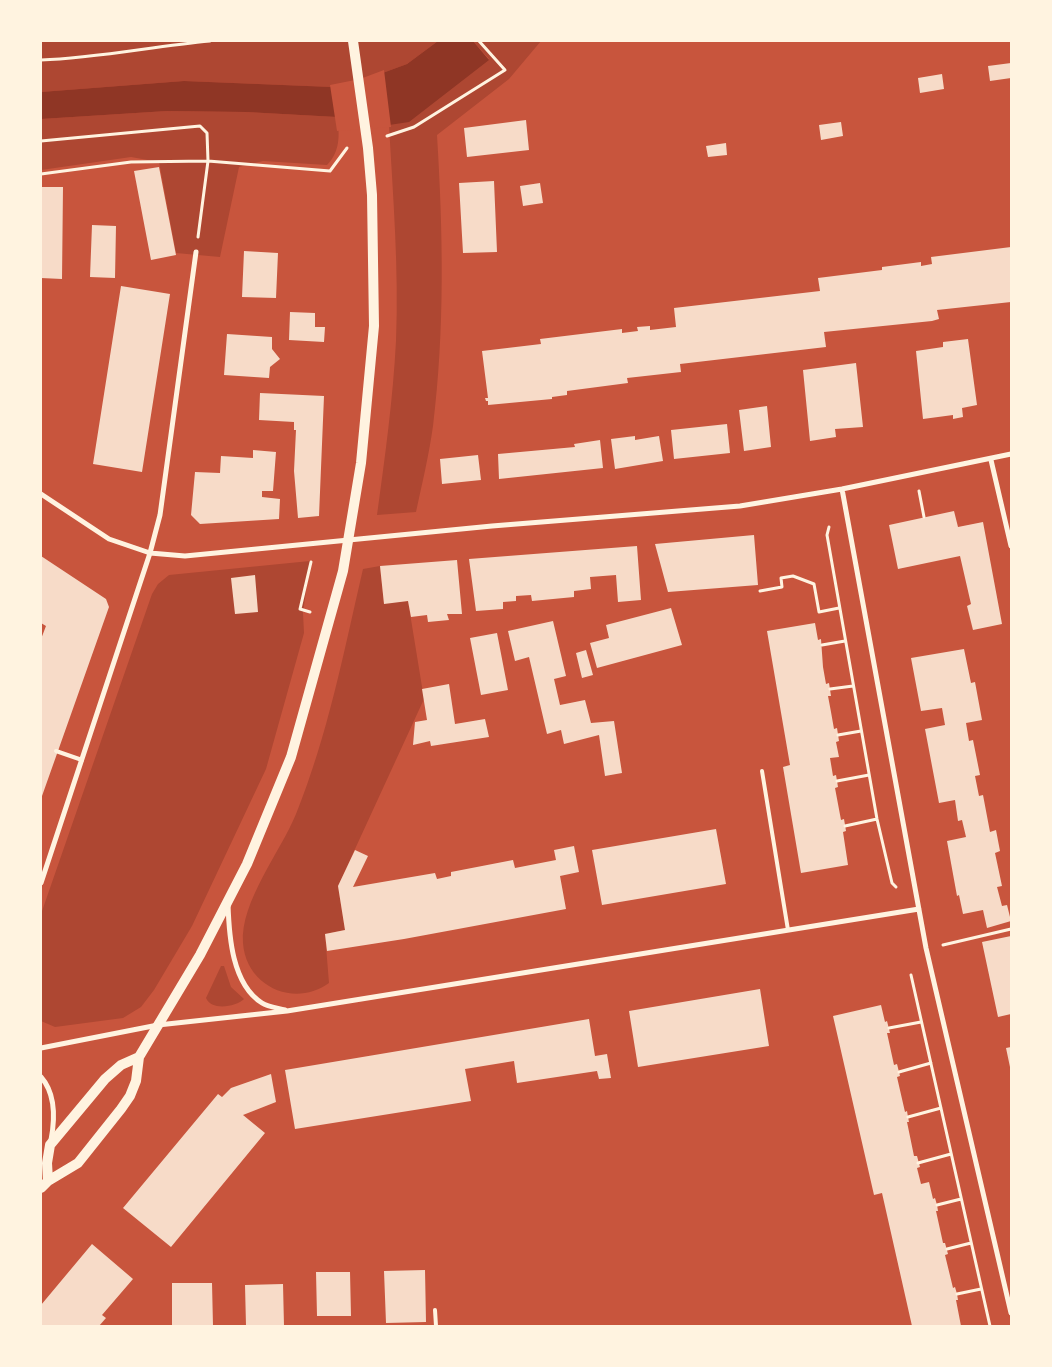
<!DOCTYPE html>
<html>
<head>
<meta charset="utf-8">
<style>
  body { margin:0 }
  #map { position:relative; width:1052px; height:1367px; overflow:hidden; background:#c8553d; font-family:"Asap Condensed",sans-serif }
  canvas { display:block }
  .frame { position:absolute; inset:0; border:42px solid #fff3e0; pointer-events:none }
</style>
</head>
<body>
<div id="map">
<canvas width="1052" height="1367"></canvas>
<div class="frame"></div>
</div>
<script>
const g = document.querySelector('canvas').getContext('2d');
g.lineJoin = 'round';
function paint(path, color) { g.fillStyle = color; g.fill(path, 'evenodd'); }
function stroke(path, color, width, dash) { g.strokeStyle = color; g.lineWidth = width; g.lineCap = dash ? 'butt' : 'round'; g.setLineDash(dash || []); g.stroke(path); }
const green = new Path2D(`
  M 41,41 L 438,41 L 407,64 L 361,81 L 332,87 L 184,81 L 41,92 Z
  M 473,41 L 541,41 L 509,79 L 437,135 C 443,232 445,329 433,426 C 429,455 422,484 416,512 L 377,515 C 385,457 393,399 396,341 C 399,269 393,197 389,125 L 489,59 Z
  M 167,111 L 246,112 L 337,117 C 340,135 340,152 327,165 L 263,161 L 239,167 L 220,257 L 176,253 L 159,162 L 131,157 L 41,170 L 41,119 Z
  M 310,561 L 303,613 L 304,633 L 266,769 L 192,926 L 154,990 L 141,1007 L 123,1018 L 55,1027 L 41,1021 L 41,914 L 152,594 L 158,584 L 169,575 Z
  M 380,566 L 384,603 L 408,601 L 424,699 L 338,886 L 345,930 L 325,934 L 329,983 C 295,1008 246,987 243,943 C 240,902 281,851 296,814 C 328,735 344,651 363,569 Z
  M 221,966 L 224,966 L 231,987 L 244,999 C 236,1007 211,1011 206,998 Z`);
const water = new Path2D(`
  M 438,41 L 473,41 L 489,60 L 409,122 L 389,125 L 337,117 L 246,112 L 167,111 L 41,119 L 41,92 L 184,81 L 332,87 L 361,81 L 407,64 Z`);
const pier = new Path2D(`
  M 384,70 L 391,127 L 337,131 L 330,85 L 360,79 Z`);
const building = new Path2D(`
  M 1011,63 L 1011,78 L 990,81 L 988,66 Z
  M 942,74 L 944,89 L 920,93 L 918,78 Z
  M 526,120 L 529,150 L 467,157 L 464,128 Z
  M 841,122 L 843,136 L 821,140 L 819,125 Z
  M 726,143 L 727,155 L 708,157 L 706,146 Z
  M 159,167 L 176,255 L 151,260 L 134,171 Z
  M 494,181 L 497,252 L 463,253 L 459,183 Z
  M 540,183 L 543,203 L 523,206 L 520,186 Z
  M 41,187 L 63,187 L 62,279 L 41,278 Z
  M 92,225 L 116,226 L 115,278 L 90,277 Z
  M 1011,247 L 1011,302 L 937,310 L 939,319 L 932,321 L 824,332 L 826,347 L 680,364 L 681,372 L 627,378 L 628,383 L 567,391 L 567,395 L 552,397 L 552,399 L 488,405 L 488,401 L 486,401 L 485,398 L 488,398 L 482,351 L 541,344 L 540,339 L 622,329 L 622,333 L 638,331 L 637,327 L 650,326 L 650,330 L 676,327 L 674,308 L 820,291 L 818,278 L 882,270 L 882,267 L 921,262 L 921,266 L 932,264 L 931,257 Z
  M 244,251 L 278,253 L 276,298 L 242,297 Z
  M 121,286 L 170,294 L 142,472 L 93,464 Z
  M 290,312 L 315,313 L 315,327 L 325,327 L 324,342 L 289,340 Z
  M 227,334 L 272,337 L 272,349 L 280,359 L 270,367 L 269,378 L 224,375 Z
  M 968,339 L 977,405 L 962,408 L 963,417 L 953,419 L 953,415 L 923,419 L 916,351 L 943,347 L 943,342 Z
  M 856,363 L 863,427 L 835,429 L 836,437 L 810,441 L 803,370 Z
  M 260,393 L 324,396 L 319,516 L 298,518 L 294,471 L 296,430 L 294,430 L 294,422 L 259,420 Z
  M 767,406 L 771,447 L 744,451 L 739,410 Z
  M 727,424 L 730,453 L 674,459 L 671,430 Z
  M 635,436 L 635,440 L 659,436 L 663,461 L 615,469 L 611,439 Z
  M 600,440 L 603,468 L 499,479 L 498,454 L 575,447 L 574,444 Z
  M 253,450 L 276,452 L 273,491 L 262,491 L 262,497 L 280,499 L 279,519 L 200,524 L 191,515 L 195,472 L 220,473 L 221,456 L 253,458 Z
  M 478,455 L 481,480 L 442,484 L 440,459 Z
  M 954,511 L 958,527 L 983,522 L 1002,624 L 973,630 L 967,606 L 971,604 L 960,556 L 898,569 L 889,525 Z
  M 754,535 L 758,585 L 668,592 L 655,544 Z
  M 637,546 L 641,600 L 618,602 L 616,575 L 590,577 L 591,589 L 574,591 L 574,597 L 532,601 L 531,595 L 516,596 L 516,601 L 503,602 L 503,609 L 476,611 L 469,559 Z
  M 41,556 L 106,599 L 109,607 L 42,796 L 41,639 L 46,626 L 41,623 Z
  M 457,560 L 462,614 L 447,614 L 449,620 L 428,622 L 427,615 L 411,617 L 408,601 L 384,604 L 380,566 Z
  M 255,575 L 258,612 L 235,614 L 231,578 Z
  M 671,608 L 682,645 L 597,668 L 590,643 L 609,638 L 606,625 Z
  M 553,621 L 566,676 L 554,679 L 560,705 L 585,700 L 591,723 L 614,721 L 622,773 L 605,776 L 599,735 L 564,744 L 561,730 L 547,734 L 529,657 L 515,661 L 508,631 Z
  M 815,623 L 818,640 L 821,639 L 823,667 L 826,684 L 829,683 L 831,696 L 828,696 L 831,712 L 834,729 L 837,728 L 839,741 L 836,742 L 839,757 L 830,758 L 833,776 L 836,775 L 838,787 L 835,788 L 841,820 L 844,819 L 846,831 L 843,832 L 848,865 L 801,873 L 783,767 L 790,765 L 767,631 Z
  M 497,633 L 508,690 L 481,695 L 470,638 Z
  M 964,649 L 971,683 L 975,682 L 982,720 L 966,723 L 969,741 L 973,740 L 980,775 L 975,776 L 979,796 L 983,795 L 990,832 L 996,830 L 1000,851 L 995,853 L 1002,886 L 997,887 L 1002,906 L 1007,905 L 1011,921 L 987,928 L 983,910 L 963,914 L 959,895 L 957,896 L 947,841 L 966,837 L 962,820 L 958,821 L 955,800 L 939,803 L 925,729 L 945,725 L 942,708 L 921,711 L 911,658 Z
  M 586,650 L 593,675 L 582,678 L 576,653 Z
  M 449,684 L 455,724 L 485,719 L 489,737 L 431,746 L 430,741 L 413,745 L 415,722 L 427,720 L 422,689 Z
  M 716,829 L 726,884 L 602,905 L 592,850 Z
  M 574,846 L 579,872 L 560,876 L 566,909 L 404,939 L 327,951 L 325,934 L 345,930 L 338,886 L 355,850 L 368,856 L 353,887 L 435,873 L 437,879 L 451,876 L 451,872 L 513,860 L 515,868 L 556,860 L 554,850 Z
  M 1011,936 L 1011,1014 L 998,1017 L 982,942 Z
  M 760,989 L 769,1046 L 638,1067 L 629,1011 Z
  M 881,1005 L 885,1022 L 887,1021 L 890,1033 L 887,1033 L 894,1065 L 897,1064 L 900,1076 L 897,1077 L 905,1112 L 907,1111 L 908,1117 L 909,1122 L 907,1122 L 914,1156 L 917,1156 L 920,1167 L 917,1168 L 921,1184 L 929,1182 L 933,1199 L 935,1198 L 937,1205 L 938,1211 L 936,1211 L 943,1243 L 945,1243 L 948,1254 L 945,1255 L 953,1288 L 955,1287 L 957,1294 L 958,1300 L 956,1300 L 961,1326 L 912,1326 L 882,1193 L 874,1195 L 833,1016 Z
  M 589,1019 L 595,1056 L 607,1054 L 611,1078 L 599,1079 L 597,1071 L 517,1083 L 514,1061 L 465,1069 L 471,1101 L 295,1129 L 285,1070 Z
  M 1011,1047 L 1011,1067 L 1010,1067 L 1006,1048 Z
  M 271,1074 L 276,1102 L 243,1115 L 265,1133 L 171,1247 L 123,1208 L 218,1094 L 222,1097 L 231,1088 Z
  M 92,1244 L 133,1279 L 102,1315 L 106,1318 L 99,1326 L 41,1326 L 41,1305 Z
  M 425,1270 L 426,1322 L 386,1323 L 384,1271 Z
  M 316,1272 L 350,1272 L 351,1316 L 317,1316 Z
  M 172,1283 L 212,1283 L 213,1326 L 172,1326 Z
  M 283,1284 L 284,1326 L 246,1326 L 245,1285 Z`);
const path = new Path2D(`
  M 41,60 C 98,58 154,46 210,41
  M 387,136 L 414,127 L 505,70 L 479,41
  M 41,141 L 200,126 L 207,133 L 208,161 L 198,237
  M 41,174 L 131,162 L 208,161 L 330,171 L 347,148
  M 919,491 L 924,517
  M 829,527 L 827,535 L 877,819 L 892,883 L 896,887
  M 760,591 L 782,587 L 781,578 L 793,576 L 814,584 L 819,612 L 839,608
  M 310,612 L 300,609 L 311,562
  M 822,645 L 845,641
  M 830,689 L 853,686
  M 838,735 L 861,731
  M 837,781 L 869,775
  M 845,826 L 877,819
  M 943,945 L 1011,929
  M 911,975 L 990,1326
  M 889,1028 L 921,1022
  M 899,1072 L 931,1063
  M 908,1117 L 941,1108
  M 918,1163 L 951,1154
  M 937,1205 L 961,1199
  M 947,1249 L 971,1243
  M 957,1294 L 981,1289`);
const service = new Path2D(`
  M 56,751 L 82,760
  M 762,771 L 788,930
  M 435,1310 L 436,1326`);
const minor = new Path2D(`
  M 991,460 L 1011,546
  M 842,489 L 926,948 L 1011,1313
  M 41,494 L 109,539 L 150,553 L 185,556 L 492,526 L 740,506 L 842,489 L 1011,454
  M 41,883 L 150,553 L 160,515 L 196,252
  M 228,904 C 229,936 232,984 262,1003 C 268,1007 278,1008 285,1010
  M 41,1048 L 158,1025 L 287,1011 L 919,909
  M 41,1077 C 56,1094 55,1119 51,1140`);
const secondary = new Path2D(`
  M 48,1181 L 47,1163 L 50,1145 L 105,1079 L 121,1065 L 139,1057
  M 41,1188 L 48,1181 L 78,1163 L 121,1109 L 130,1096 L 136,1081 L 139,1057 L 200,955 L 247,864 L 291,757 L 343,571 L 361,463 L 374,326 L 372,195 L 368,148 L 353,41`);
paint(green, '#ae4732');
paint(water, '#8f3625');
paint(pier, '#c8553d');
paint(building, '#f7dbc8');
stroke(path, '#fff3e0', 3);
stroke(service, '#fff3e0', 4);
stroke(minor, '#fff3e0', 5);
stroke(secondary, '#fff3e0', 10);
</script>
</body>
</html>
